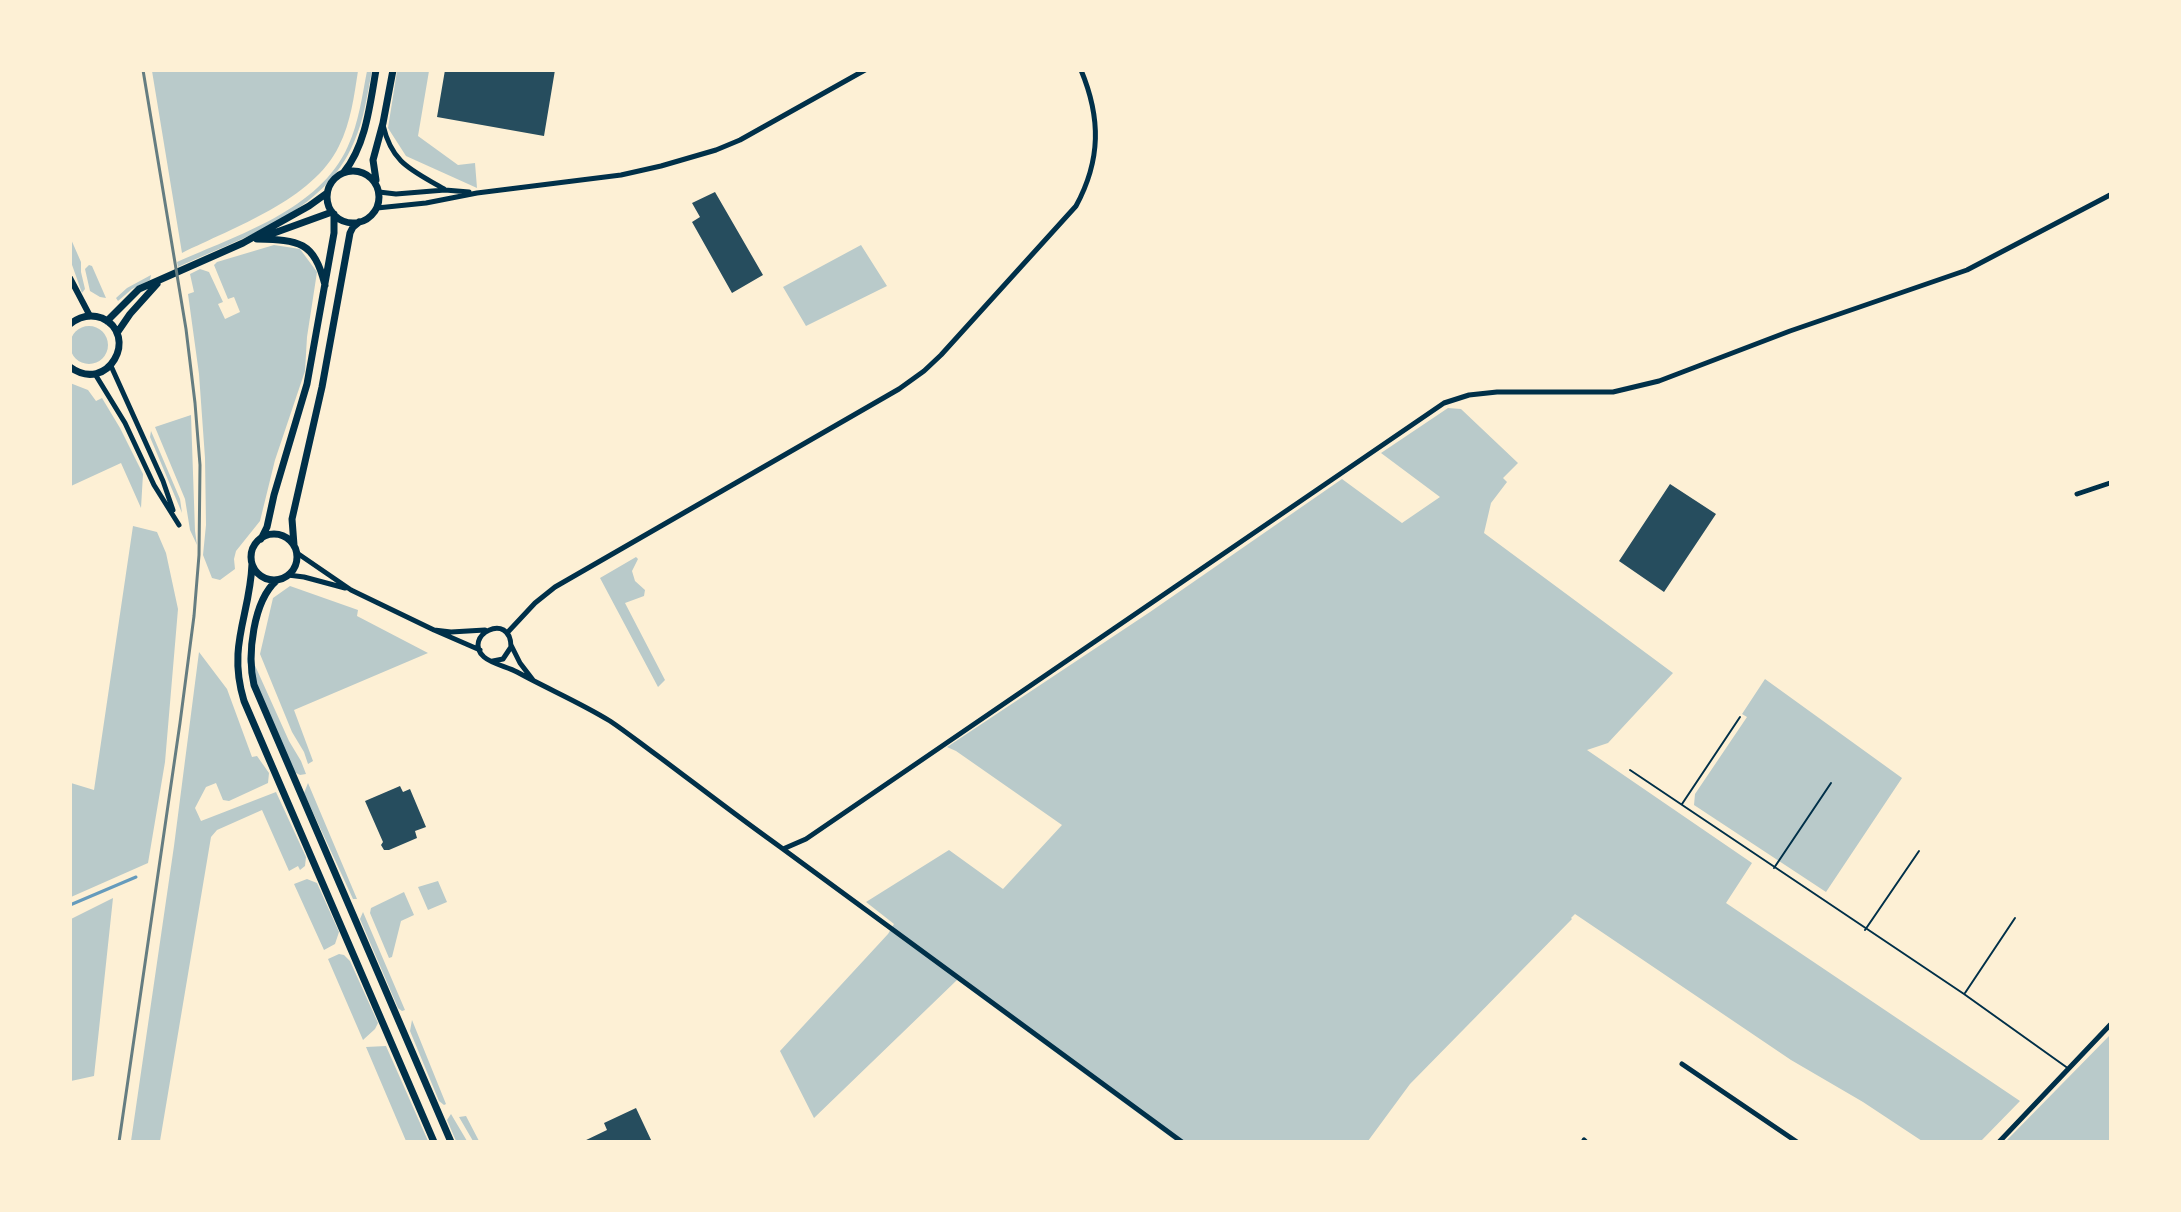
<!DOCTYPE html>
<html>
<head>
<meta charset="utf-8">
<style>
  body { margin:0 }
  #map { position:relative; width:2181px; height:1212px; overflow:hidden; background:#fdf0d5; font-family:"PT Sans Narrow",sans-serif }
  canvas { display:block }
  .frame { position:absolute; inset:0; border:72px solid #fdf0d5; pointer-events:none }
</style>
</head>
<body>
<div id="map">
<canvas width="2181" height="1212"></canvas>
<div class="frame"></div>
</div>
<script>
const g = document.querySelector('canvas').getContext('2d');
g.lineJoin = 'round';
function paint(path, color) { g.fillStyle = color; g.fill(path, 'evenodd'); }
function stroke(path, color, width, dash) { g.strokeStyle = color; g.lineWidth = width; g.lineCap = dash ? 'butt' : 'round'; g.setLineDash(dash || []); g.stroke(path); }
const green = new Path2D(`
  M 152,71 L 152,70 L 358,71 C 354,96 351,122 339,146 C 313,200 234,227 182,253 Z
  M 367,71 L 372,71 C 367,95 364,120 354,142 C 324,214 243,237 178,267 L 177,262 C 237,235 320,210 348,146 C 359,122 362,96 367,71 Z
  M 397,71 L 429,71 L 418,136 L 458,165 L 475,163 L 477,188 L 406,156 L 388,128 Z
  M 70,237 L 81,262 L 81,272 L 85,289 L 82,293 L 71,262 Z
  M 274,245 L 300,249 L 317,272 L 307,337 L 305,371 L 275,460 L 260,521 L 236,551 L 234,559 L 235,569 L 220,580 L 212,578 L 203,555 L 206,525 L 205,458 L 199,374 L 188,294 L 194,292 L 190,274 L 200,269 L 209,272 L 223,302 L 218,304 L 225,319 L 240,312 L 234,297 L 228,299 L 214,265 L 217,262 Z
  M 861,245 L 887,286 L 806,326 L 783,287 Z
  M 89,265 L 92,266 L 106,298 L 100,297 L 90,291 L 85,269 Z
  M 151,275 L 150,280 L 132,289 L 118,301 L 116,298 L 127,288 Z
  M70 345a19 19 0 1 1 38 0a19 19 0 1 1-38 0Z
  M 70,383 L 88,390 L 96,401 L 102,398 L 120,428 L 143,474 L 141,508 L 121,463 L 71,486 Z
  M 1448,408 L 1461,409 L 1518,463 L 1503,478 L 1507,482 L 1491,503 L 1484,533 L 1673,673 L 1608,743 L 1587,750 L 1752,863 L 1726,903 L 2020,1101 L 1981,1141 L 1922,1141 L 1863,1102 L 1791,1060 L 1575,914 L 1571,918 L 1572,919 L 1410,1084 L 1368,1141 L 1176,1141 L 957,980 L 814,1118 L 780,1051 L 888,934 L 894,924 L 866,902 L 949,850 L 1003,889 L 1062,825 L 956,751 L 947,747 L 1150,612 L 1342,479 L 1402,523 L 1440,497 L 1381,453 Z
  M 191,415 L 195,531 L 197,545 L 190,530 L 185,499 L 155,427 Z
  M 151,431 L 180,499 L 182,513 L 150,437 Z
  M 133,526 L 157,532 L 166,553 L 178,609 L 165,762 L 148,863 L 71,897 L 71,783 L 94,790 Z
  M 636,557 L 638,559 L 632,571 L 635,581 L 645,590 L 644,596 L 625,603 L 665,680 L 658,687 L 600,578 Z
  M 290,586 L 358,610 L 357,616 L 428,653 L 294,710 L 313,761 L 308,764 L 304,752 L 292,732 L 260,654 L 273,598 Z
  M 248,650 L 289,741 L 301,761 L 306,774 L 300,775 L 294,772 L 247,662 Z
  M 199,652 L 227,689 L 252,757 L 257,756 L 269,773 L 268,783 L 229,801 L 223,800 L 216,783 L 206,787 L 195,808 L 201,821 L 276,792 L 306,857 L 305,866 L 300,870 L 298,866 L 289,871 L 262,810 L 217,830 L 211,837 L 160,1141 L 131,1141 L 174,846 Z
  M 1765,679 L 1902,778 L 1826,892 L 1694,805 L 1695,794 L 1747,717 L 1742,714 Z
  M 308,783 L 357,899 L 353,899 L 304,793 Z
  M 307,879 L 317,883 L 339,932 L 335,944 L 324,950 L 294,884 Z
  M 438,881 L 447,902 L 428,910 L 418,887 Z
  M 404,892 L 414,915 L 401,921 L 392,957 L 389,958 L 370,913 L 371,908 Z
  M 113,898 L 94,1076 L 71,1081 L 71,919 Z
  M 363,912 L 405,1010 L 402,1011 L 398,1008 L 360,919 Z
  M 339,954 L 344,955 L 350,961 L 378,1023 L 375,1029 L 363,1040 L 328,959 Z
  M 412,1020 L 446,1104 L 444,1105 L 439,1101 L 410,1031 Z
  M 2110,1035 L 2110,1141 L 2006,1141 Z
  M 386,1046 L 428,1141 L 406,1141 L 366,1047 Z
  M 451,1114 L 467,1141 L 456,1141 L 447,1120 Z
  M 466,1116 L 479,1141 L 473,1141 L 459,1117 Z`);
const stream = new Path2D(`
  M 70,905 L 136,877`);
const building = new Path2D(`
  M 445,70 L 555,70 L 544,136 L 437,117 Z
  M 715,192 L 763,275 L 732,293 L 692,222 L 700,217 L 692,203 Z
  M 1670,484 L 1716,514 L 1664,592 L 1619,561 Z
  M 400,786 L 403,792 L 410,789 L 426,827 L 415,831 L 417,838 L 389,850 L 384,850 L 381,845 L 383,842 L 365,801 Z
  M 636,1108 L 652,1142 L 582,1142 L 607,1130 L 604,1123 Z`);
const service = new Path2D(`
  M 1630,770 L 1964,994 L 2069,1069
  M 1682,804 L 1740,717
  M 1774,868 L 1831,783
  M 1865,930 L 1919,851
  M 1965,993 L 2015,918`);
const minor = new Path2D(`
  M 383,125 C 392,164 412,170 444,189
  M 379,192 L 396,194 L 445,190 L 469,192
  M 377,208 L 426,203 L 477,193 L 621,175 L 661,166 L 716,150 L 740,140 L 865,70
  M 111,366 L 163,481 L 173,510
  M 95,374 L 125,423 L 154,485 L 179,525
  M 2077,494 L 2110,483
  M 297,553 L 351,590 L 434,630
  M 288,575 L 304,577 L 345,588
  M 507,633 L 535,603 L 555,587 L 899,389 L 924,371 L 941,355 L 1076,206 C 1101,160 1101,118 1081,70
  M 511,645 L 520,663 L 533,680
  M 480,650 L 434,630 L 451,632 L 485,630
  M 493,661 L 503,659 L 511,647 C 511,610 461,636 484,657 C 492,664 508,667 517,672 C 548,689 581,703 610,721 C 628,733 645,747 662,759 C 702,789 742,820 783,849 L 806,839 L 1444,403 L 1469,395 L 1497,392 L 1613,392 L 1659,381 L 1790,331 L 1967,270 L 2110,195
  M 783,849 L 1182,1142
  M 1682,1064 L 1797,1142
  M 1584,1140 L 1586,1142
  M 1999,1142 L 2110,1025`);
const tertiary = new Path2D(`
  M 70,278 L 90,316`);
const secondary = new Path2D(`
  M327 197a26 26 0 1 1 52 0a26 26 0 1 1-52 0Z
  M 344,172 C 366,145 370,104 376,70
  M 376,180 L 373,160 L 383,123 L 393,70
  M 263,237 L 332,212
  M 257,239 C 299,240 314,241 325,285
  M 107,321 L 139,289 L 243,243 L 309,206 L 327,193
  M 70,324 C 80,316 91,314 102,318 C 140,335 108,395 70,367
  M 117,333 L 130,314 L 157,284
  M251 557a23 23 0 1 1 46 0a23 23 0 1 1-46 0Z
  M 261,539 L 267,527 L 274,495 L 307,384 L 334,233 L 334,214
  M 294,545 L 292,519 L 322,387 L 350,233 L 353,227 L 359,222
  M 252,564 C 250,616 227,645 244,701 L 434,1142
  M 277,580 C 253,601 247,655 254,685 L 451,1142`);
const rail = new Path2D(`
  M 119,1142 L 180,723 L 194,616 L 199,555 L 200,465 L 195,403 L 186,329 L 143,70`);
paint(green, '#b9caca');
stroke(stream, '#669bbc', 3);
paint(building, '#264d5e');
stroke(service, '#003049', 2);
stroke(minor, '#003049', 5);
stroke(tertiary, '#003049', 6);
stroke(secondary, '#003049', 7);
stroke(rail, '#657d81', 3);
</script>
</body>
</html>
